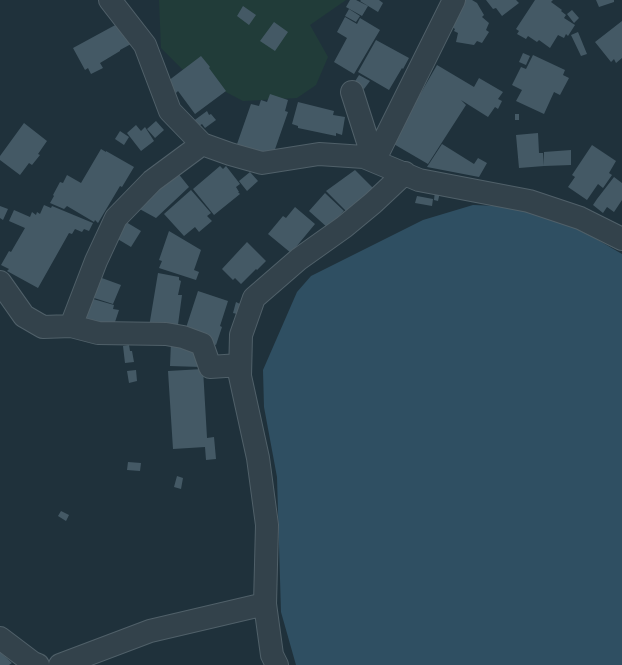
<!DOCTYPE html>
<html>
<head>
<meta charset="utf-8">
<style>
  body { margin:0 }
  canvas { display:block; background:#1f313b }
</style>
</head>
<body>
<canvas width="622" height="665"></canvas>
<script>
const g = document.querySelector('canvas').getContext('2d');
g.lineJoin = 'round';
function paint(path, color) { g.fillStyle = color; g.fill(path, 'evenodd'); }
function stroke(path, color, width, dash) { g.strokeStyle = color; g.lineWidth = width; g.lineCap = dash ? 'butt' : 'round'; g.setLineDash(dash || []); g.stroke(path); }
const green = new Path2D(`
  M 159,0 L 346,0 L 310,25 L 328,57 L 316,85 L 297,98 L 243,101 L 182,69 L 161,48 Z`);
const water = new Path2D(`
  M 473,205 L 523,207 L 579,229 L 622,254 L 622,665 L 296,665 L 281,612 L 277,477 L 264,407 L 263,370 L 297,292 L 311,276 L 423,220 Z`);
const building = new Path2D(`
  M 350,0 L 356,0 L 368,6 L 362,16 L 346,7 Z
  M 361,0 L 379,0 L 383,3 L 378,12 L 360,1 Z
  M 463,0 L 472,0 L 477,3 L 484,15 L 482,17 L 489,23 L 486,30 L 489,32 L 482,43 L 477,41 L 474,45 L 456,42 L 458,33 L 454,31 L 455,29 L 451,26 Z
  M 486,0 L 516,0 L 519,3 L 502,16 L 496,8 L 493,9 Z
  M 535,0 L 553,0 L 551,2 L 562,10 L 561,11 L 566,15 L 564,18 L 575,25 L 568,36 L 566,34 L 564,38 L 558,35 L 550,48 L 539,40 L 537,42 L 528,36 L 526,39 L 517,34 L 519,31 L 516,29 Z
  M 596,0 L 614,0 L 614,2 L 599,7 Z
  M 243,6 L 256,15 L 249,25 L 237,16 Z
  M 349,9 L 360,16 L 356,22 L 345,16 Z
  M 572,10 L 579,18 L 574,23 L 567,14 Z
  M 345,17 L 357,24 L 360,18 L 380,30 L 354,74 L 334,62 L 347,38 L 337,32 Z
  M 622,21 L 622,58 L 616,63 L 614,59 L 611,62 L 595,42 Z
  M 274,22 L 288,32 L 275,51 L 260,41 Z
  M 119,23 L 131,44 L 120,50 L 120,51 L 100,63 L 103,68 L 91,74 L 88,68 L 85,70 L 73,48 Z
  M 578,32 L 587,54 L 581,56 L 571,35 Z
  M 376,40 L 409,58 L 403,69 L 402,68 L 389,90 L 358,72 Z
  M 523,53 L 530,56 L 526,65 L 519,62 Z
  M 533,55 L 565,70 L 563,75 L 569,78 L 560,95 L 554,92 L 544,114 L 516,101 L 522,90 L 512,85 L 521,67 L 526,69 Z
  M 201,56 L 210,67 L 209,68 L 226,91 L 195,114 L 178,91 L 176,93 L 168,81 Z
  M 437,65 L 474,87 L 479,78 L 503,92 L 498,99 L 502,101 L 498,109 L 495,107 L 488,117 L 461,100 L 466,105 L 428,164 L 392,143 Z
  M 359,75 L 370,81 L 364,89 L 354,83 Z
  M 270,94 L 288,100 L 285,111 L 288,112 L 273,155 L 260,151 L 258,155 L 236,147 L 251,104 L 259,106 L 261,100 L 267,102 Z
  M 298,102 L 334,111 L 333,115 L 345,117 L 342,135 L 336,133 L 336,136 L 298,128 L 298,126 L 292,124 Z
  M 207,111 L 209,115 L 211,114 L 216,120 L 205,128 L 202,124 L 196,128 L 192,122 Z
  M 515,114 L 519,114 L 519,120 L 515,120 Z
  M 156,121 L 164,130 L 155,138 L 147,129 Z
  M 24,123 L 47,141 L 38,154 L 40,155 L 32,165 L 29,163 L 20,175 L 0,160 L 0,156 Z
  M 136,125 L 141,131 L 145,127 L 154,141 L 141,151 L 127,133 Z
  M 120,131 L 129,137 L 124,145 L 115,139 Z
  M 538,133 L 539,153 L 543,153 L 544,166 L 519,168 L 516,135 Z
  M 442,144 L 474,164 L 478,158 L 487,163 L 479,177 L 427,167 Z
  M 592,145 L 616,161 L 609,173 L 612,175 L 603,188 L 598,184 L 587,200 L 568,187 L 575,177 L 572,175 Z
  M 101,149 L 106,152 L 106,151 L 134,167 L 122,187 L 120,186 L 98,223 L 95,220 L 94,222 L 67,206 L 64,209 L 50,203 L 54,196 L 53,195 L 60,182 L 63,183 L 67,175 L 81,183 Z
  M 571,150 L 571,165 L 544,166 L 544,152 Z
  M 220,166 L 223,169 L 226,166 L 240,184 L 236,187 L 239,192 L 238,192 L 240,194 L 214,215 L 193,189 Z
  M 355,170 L 374,189 L 348,213 L 326,191 Z
  M 177,172 L 189,187 L 156,218 L 136,207 Z
  M 250,172 L 258,181 L 247,191 L 239,181 Z
  M 614,177 L 622,183 L 622,200 L 614,212 L 607,207 L 603,213 L 593,205 L 597,199 Z
  M 191,190 L 211,213 L 207,216 L 212,221 L 199,232 L 195,227 L 184,236 L 164,214 Z
  M 435,191 L 440,192 L 438,201 L 434,200 Z
  M 325,193 L 344,211 L 328,228 L 309,211 Z
  M 417,196 L 433,199 L 432,206 L 415,203 Z
  M 44,205 L 51,208 L 52,206 L 93,223 L 89,231 L 84,229 L 82,232 L 75,229 L 72,234 L 69,233 L 38,288 L 7,271 L 9,269 L 1,265 L 9,251 L 11,252 L 25,228 L 9,221 L 14,210 L 30,217 L 32,212 L 36,215 L 37,212 L 40,214 Z
  M 0,206 L 8,209 L 3,220 L 0,218 Z
  M 295,207 L 315,224 L 291,253 L 268,234 L 283,216 L 286,218 Z
  M 126,222 L 141,231 L 131,247 L 116,238 Z
  M 169,231 L 201,250 L 194,270 L 199,272 L 196,280 L 159,268 L 162,261 L 159,260 Z
  M 247,242 L 266,261 L 257,270 L 256,269 L 241,284 L 235,278 L 233,280 L 222,269 Z
  M 158,273 L 179,277 L 179,280 L 181,281 L 178,295 L 182,295 L 177,332 L 149,327 Z
  M 99,277 L 121,285 L 113,304 L 91,297 Z
  M 198,291 L 228,301 L 220,326 L 222,327 L 216,345 L 184,334 Z
  M 93,299 L 114,305 L 113,309 L 119,310 L 113,328 L 81,327 Z
  M 236,302 L 240,304 L 237,314 L 233,313 Z
  M 171,342 L 199,351 L 201,367 L 170,366 Z
  M 129,345 L 130,351 L 132,351 L 134,362 L 125,363 L 123,346 Z
  M 203,369 L 207,438 L 214,437 L 216,459 L 206,460 L 205,447 L 173,449 L 168,371 Z
  M 136,370 L 137,381 L 129,383 L 127,371 Z
  M 128,462 L 141,463 L 140,471 L 127,470 Z
  M 177,476 L 183,478 L 181,489 L 174,487 Z
  M 61,511 L 69,515 L 66,521 L 58,516 Z
  M 0,652 L 12,663 L 9,665 L 0,665 Z`);
const minor = new Path2D(`
  M 110,0 L 145,45 L 170,111 L 202,144 L 230,154 L 262,163 L 319,154 L 364,157 L 419,180 L 529,201 L 580,218 L 622,239
  M 352,92 L 374,161
  M 374,161 L 454,0
  M 0,282 L 24,316 L 43,327 L 71,326 L 96,261 L 116,218 L 152,181 L 202,144
  M 71,326 L 98,333 L 166,334 L 183,337 L 202,344 L 210,367 L 240,365
  M 0,638 L 33,663 L 38,665
  M 60,665 L 150,631 L 265,604
  M 277,665 L 272,655 L 265,604 L 267,525 L 258,458 L 240,376 L 241,335 L 254,298 L 299,259 L 344,227 L 373,203 L 405,173`);
paint(green, '#213c39');
paint(water, '#2f4f62');
paint(building, '#445965');
stroke(minor, '#506069', 24);
stroke(minor, '#33424b', 22);
</script>
</body>
</html>
